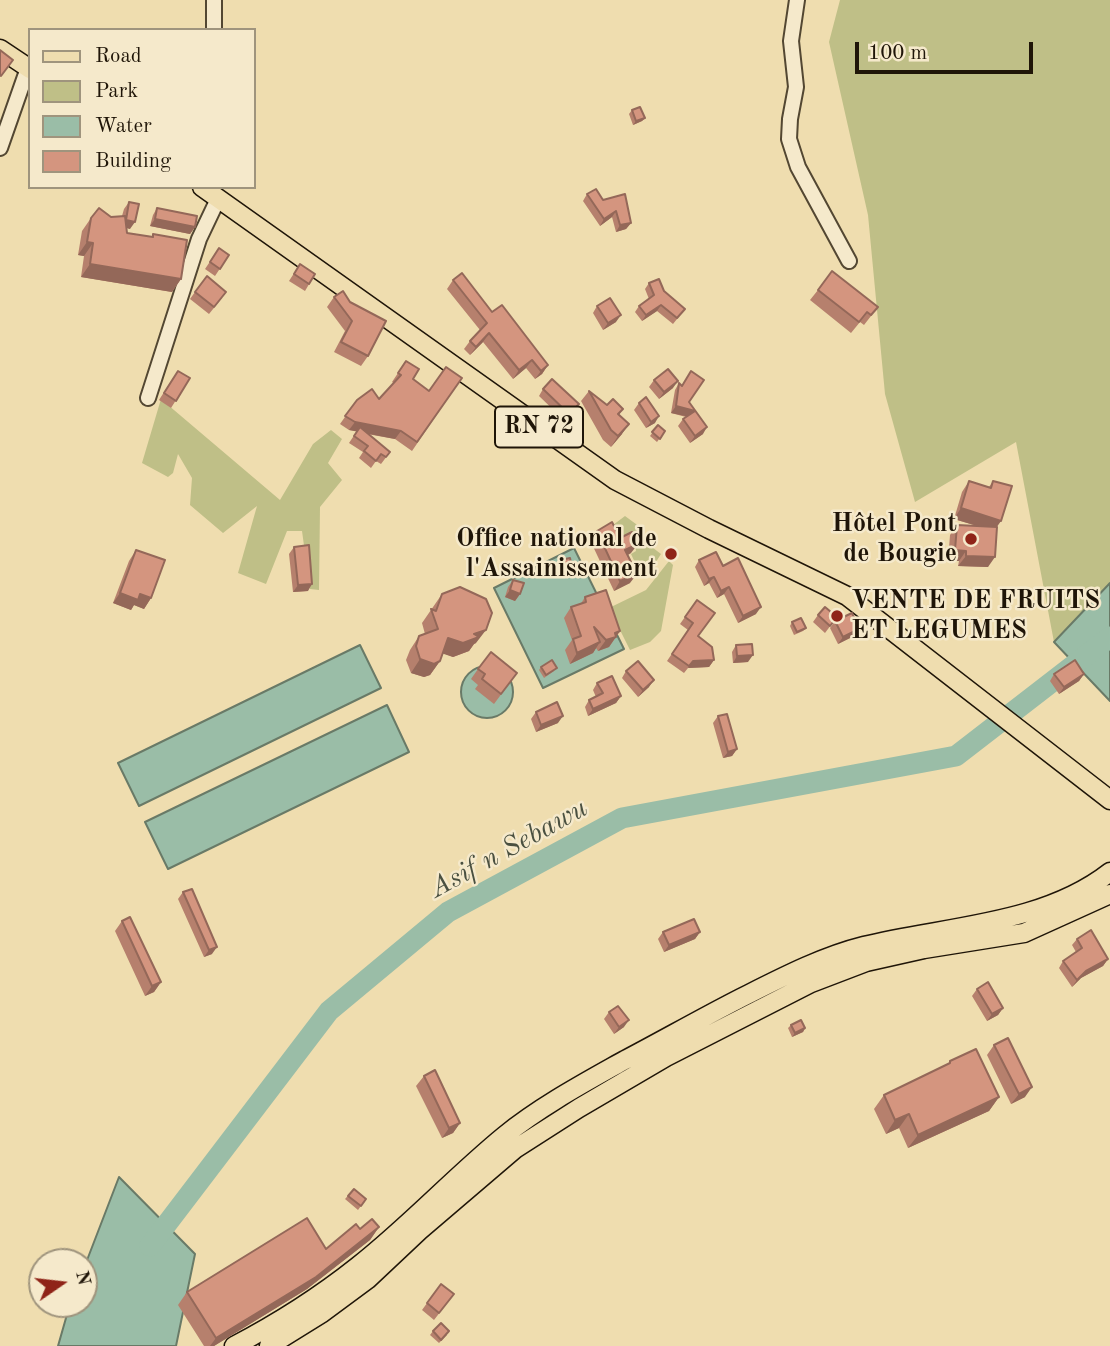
<!DOCTYPE html>
<html>
<head>
<meta charset="utf-8">
<style>
  body { margin:0 }
  #map { position:relative; width:1110px; height:1346px; overflow:hidden; background:#efddaf; font-family:"Old Standard TT",serif }
  canvas { display:block }
  .legend { position:absolute; left:28px; top:28px; width:228px; height:161px; box-sizing:border-box; background:#f5e9cb; border:2px solid #9f947d; margin:0; padding:9px 12px; list-style:none; font-size:21px; color:#1f1508 }
  .legend li { display:flex; align-items:center; gap:14px; height:35px }
  .legend b { width:35px; border:2px solid #9f947d }
  .north { position:absolute; left:28px; top:1248px; width:70px; height:70px; box-sizing:border-box; background:#f5e9cb; border:2px solid #9f947d; border-radius:50%; rotate:76deg; font-size:19px; font-weight:700; line-height:28px; text-align:center; color:#1f1508 }
  .north::after { content:''; display:block; margin:auto; width:24px; height:32px; background:#8f2418; clip-path:polygon(50% 0,100% 100%,50% 72%,0 100%) }
  .scale { position:absolute; left:855px; top:42px; width:178px; height:32px; box-sizing:border-box; border:4px solid #1f1508; border-top:0; padding-left:9px; font-size:21px; line-height:24px; white-space:nowrap; color:#1f1508; -webkit-text-stroke:5px #f5e9cb; paint-order:stroke }
</style>
</head>
<body>
<div id="map">
<canvas width="1110" height="1346"></canvas>
<ul class="legend">
<li><b style="height:9px;background:#efddaf"></b>Road</li>
<li><b style="height:19px;background:#bfbf87"></b>Park</li>
<li><b style="height:19px;background:#9abda7"></b>Water</li>
<li><b style="height:19px;background:#d4957f"></b>Building</li>
</ul>
<div class="north">N</div>
<div class="scale">100 m</div>
</div>
<script>
const g = document.querySelector('canvas').getContext('2d');
g.lineJoin = 'round';
function paint(path, color) { g.fillStyle = color; g.fill(path, 'evenodd'); }
function stroke(path, color, width, dash) { g.strokeStyle = color; g.lineWidth = width; g.lineCap = dash ? 'butt' : 'round'; g.setLineDash(dash || []); g.stroke(path); }
function write(font, color, halo, rows, align = 'center') {
  g.font = font + ' "Old Standard TT",serif'; g.lineWidth = 5; g.setLineDash([]); g.textBaseline = 'middle'; g.strokeStyle = halo; g.fillStyle = color; for (const [text, x, y, turn = 0] of rows) {
    g.save(); g.translate(x, y); g.rotate((+turn || 0) * Math.PI / 180); g.textAlign = isNaN(turn) ? turn : align; if (halo) g.strokeText(text, 0, 0); g.fillText(text, 0, 0); g.restore();
  }
}
const green = new Path2D(`
  M 840,0 L 1110,0 L 1110,583 L 1054,642 L 1016,442 L 915,502 L 885,394 L 868,215 L 829,42 Z
  M 161,399 L 280,500 L 313,444 L 331,430 L 342,439 L 328,463 L 342,480 L 320,507 L 319,590 L 310,589 L 302,531 L 287,531 L 266,584 L 238,573 L 257,506 L 223,533 L 190,505 L 192,478 L 178,454 L 173,473 L 168,477 L 142,463 Z
  M 625,516 L 640,527 L 645,526 L 640,538 L 661,554 L 647,576 L 640,573 L 631,554 L 636,551 L 635,542 L 620,540 L 613,525 Z
  M 669,561 L 673,565 L 661,631 L 650,642 L 630,650 L 609,608 L 646,590 Z`);
const water = new Path2D(`
  M 574,548 L 624,649 L 543,688 L 494,588 Z
  M 1110,583 L 1110,701 L 1054,642 Z
  M 360,645 L 381,688 L 139,806 L 118,763 Z
  M461 692a26 26 0 1 1 52 0a26 26 0 1 1-52 0Z
  M 387,705 L 409,752 L 168,869 L 145,822 Z
  M 119,1177 L 195,1254 L 176,1346 L 58,1346 L 70,1304 L 84,1304 L 84,1268 Z`);
const river = new Path2D(`
  M 150,1246 L 329,1011 L 448,912 L 622,818 L 956,756 L 1110,637`);
const minor = new Path2D(`
  M 214,0 L 214,30
  M 797,0 L 791,41 L 796,87 L 790,119 L 789,139 L 798,167 L 849,261
  M 0,148 L 28,68
  M 148,398 L 199,239 L 218,199`);
const major = new Path2D(`
  M 0,49 L 30,69
  M 202,187 L 615,480 L 709,529 L 847,596 L 1110,800
  M 234,1346 C 278,1323 319,1297 358,1266 C 409,1226 454,1177 504,1136 C 541,1106 584,1083 625,1060 C 663,1040 700,1019 737,1000 C 777,980 820,957 864,946 C 945,926 1042,925 1110,872
  M 269,1346 L 322,1313 L 368,1279 L 419,1231 L 515,1149 L 579,1108 L 666,1057 L 811,983 L 866,962 L 924,949 L 1024,933 L 1110,894`);
const wall = new Path2D(`
  M 632,110 L 645,118 L 642,121 L 633,125 L 629,114 Z
  M 587,194 L 603,200 L 631,223 L 626,229 L 616,232 L 612,217 L 600,226 L 583,201 Z
  M 129,202 L 130,229 L 127,228 L 127,233 L 152,237 L 153,234 L 181,279 L 172,292 L 81,277 L 84,256 L 78,255 L 82,231 L 91,218 L 122,216 L 124,209 Z
  M 157,208 L 195,227 L 190,234 L 150,226 L 153,215 Z
  M 219,248 L 229,255 L 215,276 L 205,269 Z
  M 300,264 L 315,274 L 305,291 L 289,281 Z
  M 453,280 L 492,312 L 548,365 L 542,374 L 535,379 L 526,368 L 513,379 L 483,342 L 470,355 L 464,349 L 470,341 L 480,330 L 447,289 Z
  M 649,283 L 664,291 L 685,309 L 673,324 L 657,311 L 642,321 L 635,312 L 639,306 L 649,299 L 645,289 Z
  M 818,290 L 878,307 L 864,325 L 860,322 L 851,333 L 810,300 Z
  M 195,292 L 222,298 L 209,314 L 190,299 Z
  M 334,297 L 350,302 L 368,356 L 361,366 L 334,352 L 345,331 L 327,307 Z
  M 597,306 L 616,322 L 603,330 L 593,313 Z
  M 406,361 L 413,379 L 429,391 L 462,378 L 412,451 L 395,439 L 367,434 L 390,452 L 381,464 L 376,461 L 371,468 L 359,458 L 363,452 L 349,443 L 357,431 L 349,430 L 340,424 L 357,400 L 379,399 L 394,383 L 392,382 Z
  M 173,378 L 190,378 L 171,408 L 159,400 Z
  M 654,380 L 673,388 L 659,399 L 649,387 Z
  M 679,383 L 689,402 L 703,434 L 690,443 L 678,426 L 683,419 L 686,417 L 671,413 L 675,390 Z
  M 543,389 L 579,404 L 565,421 L 539,396 Z
  M 589,391 L 607,405 L 623,409 L 619,415 L 622,434 L 611,447 L 603,440 L 581,401 Z
  M 639,403 L 655,423 L 646,428 L 634,410 Z
  M 658,425 L 665,431 L 657,442 L 650,436 Z
  M 969,481 L 989,487 L 993,481 L 997,527 L 988,567 L 958,566 L 959,561 L 948,561 L 950,535 L 957,525 L 977,526 L 954,519 L 962,492 Z
  M 597,531 L 620,538 L 631,553 L 628,555 L 630,583 L 614,591 L 590,540 Z
  M 294,547 L 308,591 L 293,592 L 289,554 Z
  M 136,550 L 151,598 L 144,609 L 134,605 L 131,610 L 113,603 L 129,561 Z
  M 560,560 L 572,568 L 570,571 L 560,573 L 558,563 Z
  M 699,560 L 723,566 L 756,614 L 738,623 L 724,594 L 717,598 L 709,583 L 704,586 L 695,567 Z
  M 513,580 L 520,594 L 515,601 L 505,597 L 508,587 Z
  M 442,594 L 476,643 L 474,644 L 469,651 L 453,657 L 443,653 L 440,661 L 430,675 L 424,677 L 411,673 L 406,660 L 410,650 L 419,636 L 425,634 L 422,623 Z
  M 585,597 L 620,631 L 609,647 L 598,651 L 596,648 L 593,653 L 570,664 L 565,650 L 572,640 L 564,618 L 571,607 L 580,605 Z
  M 697,600 L 698,636 L 714,660 L 709,667 L 688,668 L 684,673 L 667,661 L 688,630 L 680,624 Z
  M 818,615 L 837,617 L 825,633 L 813,622 Z
  M 835,621 L 859,629 L 854,636 L 838,644 L 830,628 Z
  M 792,622 L 806,628 L 803,631 L 794,635 L 790,626 Z
  M 736,645 L 748,662 L 733,663 L 732,652 Z
  M 541,667 L 554,671 L 544,678 L 539,670 Z
  M 478,669 L 517,673 L 494,704 L 475,689 L 478,685 L 471,679 Z
  M 626,671 L 649,687 L 638,697 L 622,678 Z
  M 1054,674 L 1084,674 L 1079,681 L 1059,694 L 1050,681 Z
  M 597,683 L 621,696 L 616,703 L 588,716 L 585,707 L 589,700 L 596,697 L 593,690 Z
  M 536,712 L 558,723 L 536,732 L 531,719 Z
  M 718,716 L 737,749 L 732,756 L 723,758 L 713,723 Z
  M 183,892 L 212,954 L 204,957 L 178,899 Z
  M 122,921 L 161,982 L 154,992 L 145,996 L 115,931 Z
  M 663,932 L 700,932 L 695,939 L 664,952 L 658,939 Z
  M 1077,939 L 1108,959 L 1103,966 L 1081,978 L 1072,987 L 1059,968 L 1063,961 L 1076,952 L 1072,945 Z
  M 977,989 L 1003,1008 L 998,1015 L 987,1021 L 972,996 Z
  M 609,1012 L 624,1027 L 614,1034 L 604,1019 Z
  M 791,1025 L 805,1028 L 803,1032 L 792,1037 L 788,1028 Z
  M 994,1045 L 1025,1097 L 1011,1104 L 987,1055 Z
  M 950,1061 L 999,1097 L 989,1111 L 908,1148 L 899,1128 L 886,1134 L 874,1109 L 884,1095 L 947,1065 Z
  M 424,1076 L 460,1123 L 453,1133 L 442,1138 L 416,1086 Z
  M 354,1189 L 366,1199 L 358,1210 L 345,1199 Z
  M 379,1227 L 370,1240 L 307,1289 L 214,1346 L 204,1346 L 178,1305 L 187,1292 L 326,1249 L 360,1229 Z
  M 441,1284 L 454,1294 L 434,1320 L 422,1310 Z
  M 433,1331 L 447,1335 L 439,1343 L 430,1335 Z`);
const shadedWall = new Path2D(`
  M 645,118 L 642,121 L 633,125 L 636,121 Z
  M 616,211 L 612,217 L 600,226 L 604,219 Z
  M 125,219 L 135,222 L 130,229 L 120,226 Z
  M 155,219 L 195,227 L 190,234 L 150,226 Z
  M 631,223 L 626,229 L 616,232 L 620,225 Z
  M 87,242 L 93,243 L 84,256 L 78,255 Z
  M 90,264 L 181,279 L 172,292 L 81,277 Z
  M 661,305 L 657,311 L 642,321 L 646,315 Z
  M 621,315 L 616,322 L 603,330 L 608,323 Z
  M 489,333 L 483,342 L 470,355 L 476,347 Z
  M 532,360 L 526,368 L 513,379 L 519,370 Z
  M 548,365 L 542,374 L 535,379 L 541,371 Z
  M 678,381 L 673,388 L 659,399 L 664,392 Z
  M 676,406 L 695,411 L 690,417 L 671,413 Z
  M 659,416 L 655,423 L 646,428 L 651,422 Z
  M 355,422 L 401,431 L 395,439 L 349,430 Z
  M 629,424 L 622,434 L 611,447 L 618,436 Z
  M 707,427 L 703,434 L 690,443 L 695,436 Z
  M 961,508 L 1001,521 L 994,531 L 954,519 Z
  M 638,544 L 631,553 L 619,559 L 625,550 Z
  M 955,550 L 966,551 L 959,561 L 948,561 Z
  M 966,556 L 995,557 L 988,567 L 958,566 Z
  M 572,568 L 570,571 L 560,573 L 562,570 Z
  M 637,574 L 630,583 L 614,591 L 620,581 Z
  M 714,577 L 709,583 L 704,586 L 709,579 Z
  M 312,584 L 308,591 L 293,592 L 298,585 Z
  M 729,587 L 724,594 L 717,598 L 721,591 Z
  M 510,590 L 520,594 L 515,601 L 505,597 Z
  M 120,593 L 140,594 L 151,598 L 144,609 L 134,605 L 131,610 L 113,603 Z
  M 761,607 L 756,614 L 738,623 L 743,616 Z
  M 859,629 L 854,636 L 838,644 L 843,637 Z
  M 486,630 L 476,643 L 474,644 L 469,651 L 453,657 L 438,652 L 448,638 L 474,634 Z
  M 620,631 L 609,647 L 598,651 L 606,640 L 615,633 Z
  M 600,642 L 593,653 L 570,664 L 577,653 Z
  M 753,655 L 748,662 L 733,663 L 737,656 Z
  M 420,659 L 440,661 L 430,675 L 424,677 L 411,673 Z
  M 714,660 L 709,667 L 688,668 L 693,661 Z
  M 1084,674 L 1079,681 L 1059,694 L 1064,687 Z
  M 654,680 L 649,687 L 638,697 L 643,690 Z
  M 621,696 L 616,703 L 588,716 L 593,709 Z
  M 563,716 L 558,723 L 536,732 L 541,725 Z
  M 737,749 L 732,756 L 723,758 L 728,752 Z
  M 700,932 L 695,939 L 664,952 L 669,945 Z
  M 217,947 L 212,954 L 204,957 L 209,950 Z
  M 1108,959 L 1103,966 L 1081,978 L 1072,987 L 1077,980 L 1086,971 Z
  M 161,982 L 154,992 L 145,996 L 152,986 Z
  M 1003,1008 L 998,1015 L 987,1021 L 992,1014 Z
  M 629,1020 L 624,1027 L 614,1034 L 619,1027 Z
  M 805,1028 L 803,1032 L 792,1037 L 795,1033 Z
  M 1032,1087 L 1025,1097 L 1011,1104 L 1019,1094 Z
  M 999,1097 L 989,1111 L 908,1148 L 918,1135 Z
  M 909,1114 L 899,1128 L 886,1134 L 895,1120 Z
  M 460,1123 L 453,1133 L 442,1138 L 449,1128 Z
  M 379,1227 L 370,1240 L 307,1289 L 214,1346 L 210,1346 L 216,1338 Z`);
const building = new Path2D(`
  M 0,50 L 13,60 L 1,76 L 0,75 Z
  M 640,107 L 645,118 L 636,121 L 632,110 Z
  M 596,189 L 603,200 L 625,194 L 631,223 L 620,225 L 616,211 L 604,219 L 587,194 Z
  M 129,202 L 139,204 L 135,222 L 126,220 Z
  M 99,208 L 111,217 L 125,216 L 127,233 L 153,237 L 153,234 L 187,240 L 181,279 L 90,264 L 93,243 L 87,242 L 91,218 Z
  M 157,208 L 197,216 L 195,227 L 155,219 Z
  M 219,248 L 229,255 L 220,269 L 210,262 Z
  M 300,264 L 315,274 L 309,284 L 294,274 Z
  M 832,271 L 878,307 L 871,315 L 867,312 L 859,322 L 818,290 Z
  M 462,273 L 492,312 L 502,305 L 548,365 L 541,371 L 532,360 L 519,370 L 489,333 L 476,347 L 470,341 L 487,323 L 453,280 Z
  M 207,276 L 226,292 L 214,307 L 195,292 Z
  M 659,279 L 664,291 L 685,309 L 677,318 L 661,305 L 646,315 L 639,306 L 654,295 L 649,283 Z
  M 343,291 L 350,302 L 386,321 L 368,356 L 341,342 L 352,321 L 334,297 Z
  M 610,298 L 621,315 L 608,323 L 597,306 Z
  M 406,361 L 419,369 L 413,379 L 429,391 L 446,367 L 462,378 L 417,442 L 401,431 L 355,422 L 345,416 L 357,400 L 372,389 L 379,399 L 401,375 L 398,373 Z
  M 668,369 L 678,381 L 664,392 L 654,380 Z
  M 178,371 L 190,378 L 176,401 L 164,393 Z
  M 691,371 L 704,380 L 689,402 L 707,427 L 695,436 L 683,419 L 695,411 L 676,406 L 679,383 L 682,386 Z
  M 552,379 L 579,404 L 569,414 L 543,389 Z
  M 589,391 L 607,405 L 613,399 L 623,409 L 618,414 L 629,424 L 618,436 L 611,430 Z
  M 646,397 L 659,416 L 651,422 L 639,403 Z
  M 658,425 L 665,431 L 660,439 L 652,432 Z
  M 360,427 L 390,452 L 386,457 L 381,454 L 376,461 L 364,451 L 368,446 L 354,436 Z
  M 969,481 L 991,488 L 993,481 L 1012,486 L 1001,521 L 961,508 Z
  M 612,522 L 620,538 L 632,532 L 638,544 L 625,550 L 637,574 L 620,581 L 597,531 Z
  M 957,525 L 997,527 L 995,557 L 966,556 L 966,551 L 955,550 Z
  M 309,545 L 312,584 L 298,585 L 294,547 Z
  M 136,550 L 165,560 L 151,598 L 140,594 L 138,600 L 120,593 Z
  M 716,552 L 723,566 L 738,558 L 761,607 L 743,616 L 729,587 L 721,591 L 714,577 L 709,579 L 699,560 Z
  M 570,558 L 572,568 L 562,570 L 560,560 Z
  M 513,580 L 524,583 L 520,594 L 510,590 Z
  M 460,587 L 486,599 L 492,613 L 486,630 L 474,634 L 479,637 L 463,643 L 448,638 L 440,661 L 434,664 L 420,659 L 416,646 L 419,636 L 438,629 L 431,609 L 436,611 L 442,594 Z
  M 606,590 L 620,631 L 615,633 L 616,637 L 606,640 L 594,627 L 600,642 L 577,653 L 573,639 L 581,636 L 571,607 L 586,602 L 585,597 Z
  M 697,600 L 715,613 L 698,636 L 712,647 L 714,660 L 693,661 L 689,666 L 672,654 L 693,623 L 685,617 Z
  M 825,607 L 837,617 L 830,626 L 818,615 Z
  M 852,613 L 859,629 L 843,637 L 835,621 Z
  M 801,618 L 806,628 L 797,632 L 792,622 Z
  M 752,644 L 753,655 L 737,656 L 736,645 Z
  M 491,652 L 517,673 L 501,694 L 482,679 L 485,674 L 478,669 Z
  M 552,660 L 557,668 L 546,675 L 541,667 Z
  M 1075,660 L 1084,674 L 1064,687 L 1054,674 Z
  M 638,661 L 654,680 L 643,690 L 626,671 Z
  M 612,676 L 621,696 L 593,709 L 589,700 L 603,693 L 597,683 Z
  M 557,702 L 563,716 L 541,725 L 536,712 Z
  M 727,714 L 737,749 L 728,752 L 718,716 Z
  M 192,889 L 217,947 L 209,950 L 183,892 Z
  M 130,917 L 161,982 L 152,986 L 122,921 Z
  M 694,919 L 700,932 L 669,945 L 663,932 Z
  M 1091,930 L 1108,959 L 1086,971 L 1077,980 L 1063,961 L 1082,948 L 1077,939 Z
  M 988,982 L 1003,1008 L 992,1014 L 977,989 Z
  M 618,1006 L 629,1020 L 619,1027 L 609,1012 Z
  M 801,1020 L 805,1028 L 795,1033 L 791,1025 Z
  M 1008,1038 L 1032,1087 L 1019,1094 L 994,1045 Z
  M 976,1049 L 999,1097 L 918,1135 L 909,1114 L 895,1120 L 884,1095 L 950,1063 L 950,1061 Z
  M 435,1070 L 460,1123 L 449,1128 L 424,1076 Z
  M 354,1189 L 366,1199 L 361,1206 L 348,1196 Z
  M 307,1218 L 326,1249 L 356,1224 L 360,1229 L 372,1219 L 379,1227 L 316,1277 L 216,1338 L 187,1292 Z
  M 441,1284 L 454,1294 L 439,1313 L 427,1303 Z
  M 441,1323 L 449,1331 L 441,1340 L 433,1331 Z`);
const markers = [
  [971,539,7,"#8f2418"],
  [671,554,7,"#8f2418"],
  [837,616,7,"#8f2418"]
];
const shields = [
  [539,427,88]
];
const shieldNames = [
  ["RN 72",539,427]
];
const poiNames = [
  ["Hôtel Pont",957,524],
  ["de Bougie",957,554],
  ["Office national de",657,539],
  ["l'Assainissement",657,569],
  ["VENTE DE FRUITS",851,601,"left"],
  ["ET LEGUMES",851,631,"left"]
];
const waterNames = [
  ["Asif n Sebawu",509,849,-29]
];
paint(green, '#bfbf87');
paint(water, '#9abda7');
stroke(water, '#697a67', 2);
stroke(river, '#9abda7', 21);
stroke(minor, '#534732', 18);
stroke(major, '#1f1508', 21);
stroke(minor, '#f5e9cb', 14);
stroke(major, '#efddaf', 18);
paint(wall, '#b6806d');
paint(shadedWall, '#946859');
paint(building, '#d4957f');
stroke(building, '#946859', 2);
for (const [x, y, r, color] of markers) { const dot = new Path2D(); dot.arc(x, y, r, 0, 2 * Math.PI); g.fillStyle = color; g.fill(dot); stroke(dot, '#f5e9cb', 2.5); }
for (const [x, y, w] of shields) { const box = new Path2D(); box.roundRect(x - w / 2, y - 20.5, w, 41, 5); g.fillStyle = '#f5e9cb'; g.fill(box); stroke(box, '#1f1508', 2); }
write('bold 24px', '#1f1508', null, shieldNames);
write('bold 26px', '#1f1508', '#f5e9cb', poiNames, 'right');
write('italic 28px', '#4a5040', '#f5e9cb', waterNames);
</script>
</body>
</html>
